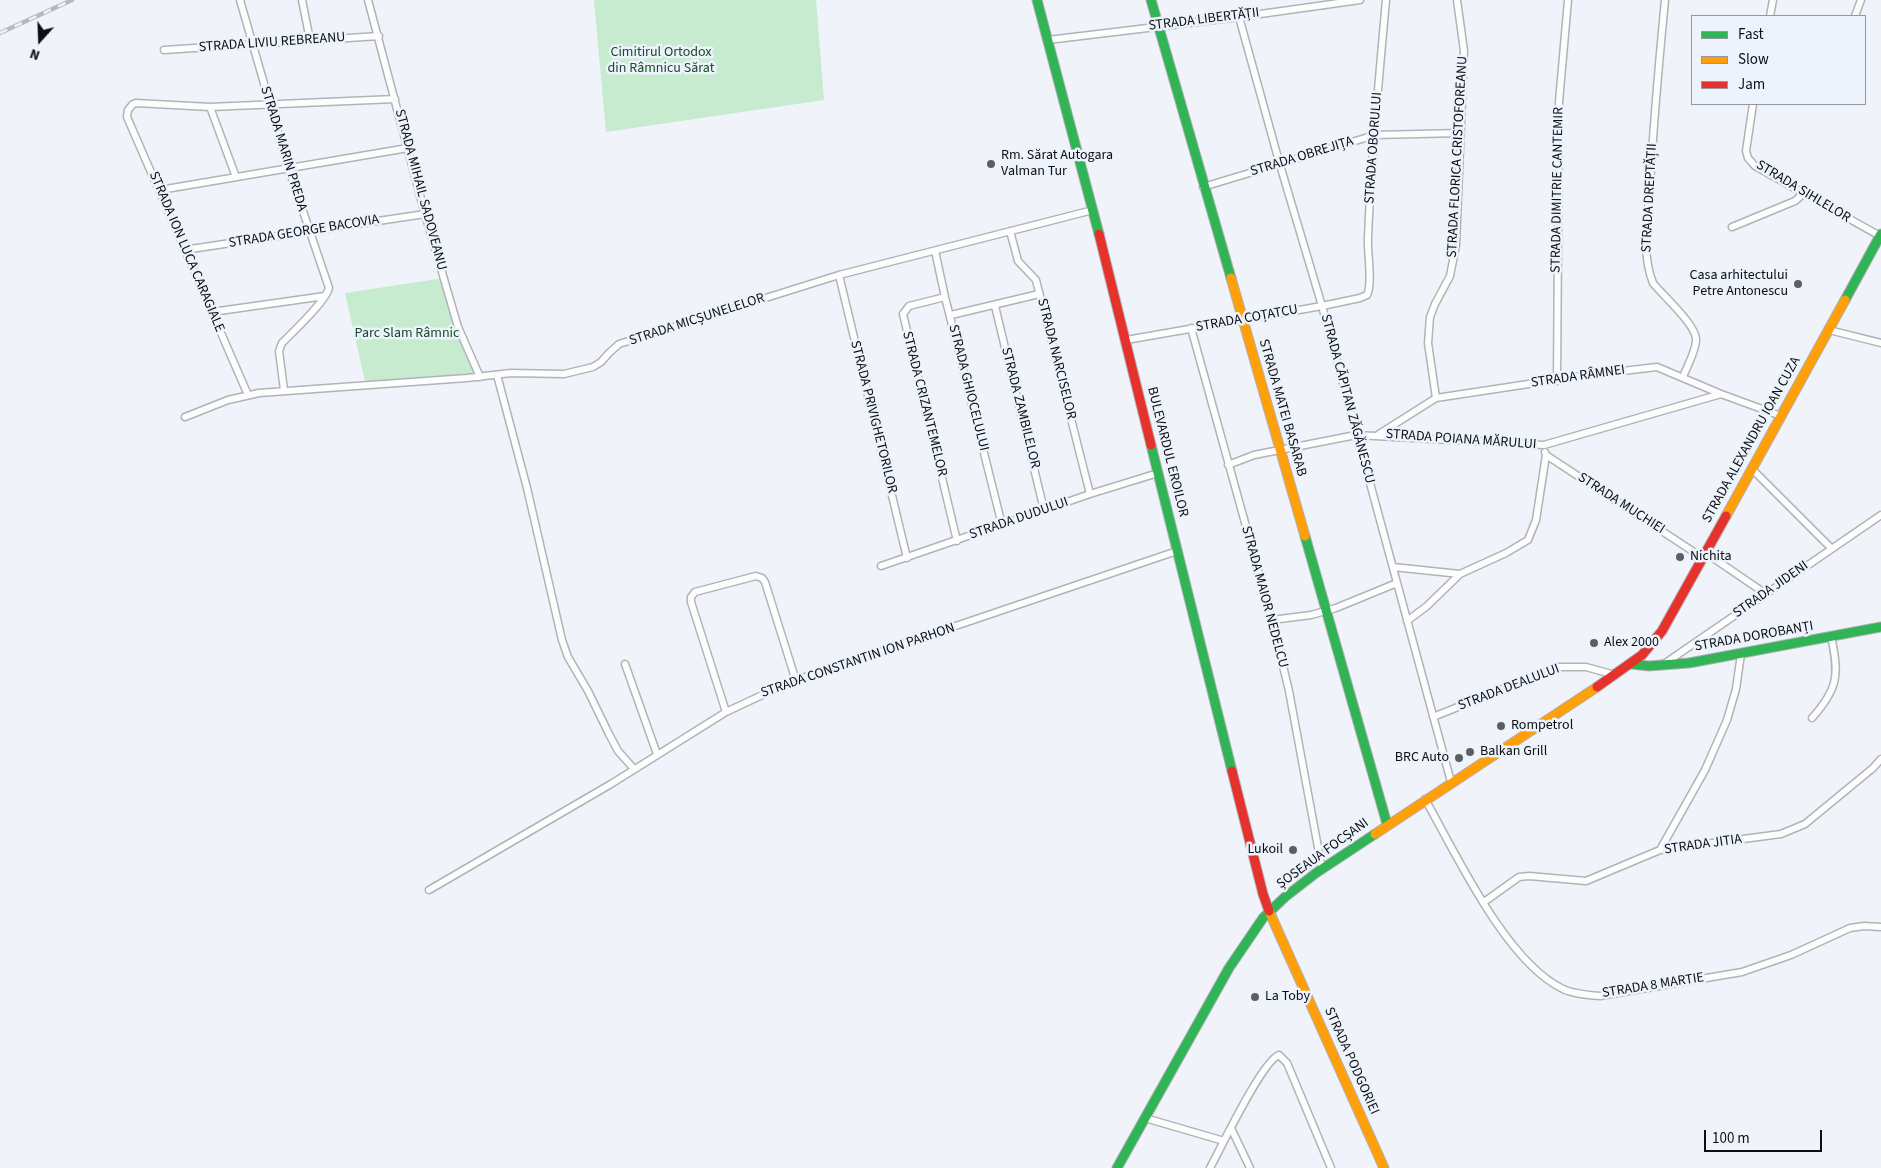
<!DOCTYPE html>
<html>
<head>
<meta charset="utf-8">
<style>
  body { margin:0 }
  #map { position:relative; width:1881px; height:1168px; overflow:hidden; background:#f0f4fa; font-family:"Source Sans 3",sans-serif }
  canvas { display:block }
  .legend { position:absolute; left:1691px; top:15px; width:175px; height:90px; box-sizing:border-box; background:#edf3fd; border:1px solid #93979f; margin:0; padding:6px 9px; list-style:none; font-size:15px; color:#0c0e11 }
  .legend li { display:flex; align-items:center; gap:10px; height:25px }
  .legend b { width:25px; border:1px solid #93979f }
  .north { position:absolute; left:15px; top:15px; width:50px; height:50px; -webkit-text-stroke:4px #edf3fd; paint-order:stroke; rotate:200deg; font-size:14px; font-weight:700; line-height:20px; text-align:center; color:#0c0e11 }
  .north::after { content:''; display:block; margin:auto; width:18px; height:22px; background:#0c0e11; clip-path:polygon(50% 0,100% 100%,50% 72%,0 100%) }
  .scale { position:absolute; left:1704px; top:1130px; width:118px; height:22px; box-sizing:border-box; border:2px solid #0c0e11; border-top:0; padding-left:6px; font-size:15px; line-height:18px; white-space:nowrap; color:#0c0e11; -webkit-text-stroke:4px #edf3fd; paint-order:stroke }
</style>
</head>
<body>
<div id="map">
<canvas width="1881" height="1168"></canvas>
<ul class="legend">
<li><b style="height:6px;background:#30b455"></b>Fast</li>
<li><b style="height:6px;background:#ff9f0a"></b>Slow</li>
<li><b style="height:6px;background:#e5322d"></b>Jam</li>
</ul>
<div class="north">N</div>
<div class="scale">100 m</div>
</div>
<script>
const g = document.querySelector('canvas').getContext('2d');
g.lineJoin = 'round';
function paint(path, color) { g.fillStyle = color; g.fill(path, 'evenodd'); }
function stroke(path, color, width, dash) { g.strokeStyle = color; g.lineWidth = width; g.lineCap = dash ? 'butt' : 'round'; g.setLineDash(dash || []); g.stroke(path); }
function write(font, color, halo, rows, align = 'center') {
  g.font = font + ' "Source Sans 3",sans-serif'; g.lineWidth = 5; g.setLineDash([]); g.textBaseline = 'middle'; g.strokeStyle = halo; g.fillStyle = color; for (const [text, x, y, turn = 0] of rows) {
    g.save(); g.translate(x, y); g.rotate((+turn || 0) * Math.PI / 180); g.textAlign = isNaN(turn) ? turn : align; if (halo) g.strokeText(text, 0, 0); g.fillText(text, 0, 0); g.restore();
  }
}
const green = new Path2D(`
  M 594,0 L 816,0 L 824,100 L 606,132 Z
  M 444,278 L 458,327 L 480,377 L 366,386 L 345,293 Z`);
const street = new Path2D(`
  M 240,0 L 288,167 L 329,288 C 326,301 293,332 282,343 L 279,351 L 284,390
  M 302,0 L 310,40
  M 368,0 L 425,214 L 458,327 L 480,377
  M 1665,0 C 1659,62 1653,125 1650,188 C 1648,218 1641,254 1653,283 C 1663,296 1698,326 1696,341 C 1695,353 1687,366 1683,377
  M 1770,16 L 1773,0
  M 1855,16 L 1861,0
  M 1239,17 L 1280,165 L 1322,306 L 1451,782
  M 1048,40 L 1239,17 L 1360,0
  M 164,50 L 379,36
  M 1753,104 L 1746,151 L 1748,158 L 1755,166 L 1880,236
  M 210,107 L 236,177
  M 1203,187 L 1375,135 L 1461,133
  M 160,190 L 408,148
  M 1732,227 L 1795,201 L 1803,194
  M 1010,231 L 1018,261 L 1036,280 L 1090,494
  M 184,250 L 425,214
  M 935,251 L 945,297 L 1002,525
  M 839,275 L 907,558
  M 945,297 L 909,306 L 903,314 L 957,541
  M 995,306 L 1044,510
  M 212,312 L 325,296
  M 951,315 L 1039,294
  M 1191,328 L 1272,620 L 1289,691 L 1322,869
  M 1829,330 L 1881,343
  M 1126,340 L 1322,306 L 1360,298 L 1367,295 C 1373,284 1367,251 1368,238 C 1371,158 1379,79 1386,0
  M 497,375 L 527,488 L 562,640 L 568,657 L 588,691 L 609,734 L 618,751 L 634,769
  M 1557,381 L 1559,102 L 1568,0
  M 248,395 L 127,117 L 128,110 L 133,104 L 136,103 L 210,107 L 395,99
  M 1436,398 L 1428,343 L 1430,317 L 1435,304 L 1450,276 L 1456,245 L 1464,51 L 1457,0
  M 185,417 L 228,400 L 259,393 L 467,378 L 511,373 L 564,374 L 593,367 L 601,362 L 609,353 L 619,344 L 839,275 L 1093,210
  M 1379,434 L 1436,398 L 1588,375 L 1657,367 L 1721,394 L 1781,416
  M 1545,452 L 1546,455 L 1703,558
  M 1228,465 L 1254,455 L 1356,435 L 1544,445 L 1721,394
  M 1752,469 L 1831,548
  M 1706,553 L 1766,594
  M 881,566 L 1090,494 L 1158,473
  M 1393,567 L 1460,574
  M 1272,620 L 1311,615 L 1336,608 L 1397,583
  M 1407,621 L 1427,606 L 1460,574 L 1506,553 L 1528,540 L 1536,520 L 1546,455
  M 625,664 L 657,754
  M 1664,664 L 1881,515
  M 726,712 L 691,602 L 691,597 L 695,592 L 756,576 L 762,578 L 765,582 L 796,681
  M 1433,717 L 1557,667 L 1586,667 L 1615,675
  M 1812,718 C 1839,688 1839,674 1831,636
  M 1425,799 C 1456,854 1506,962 1563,989 C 1574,994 1587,995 1600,996 L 1742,972 L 1791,955 L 1850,928 L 1864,926 L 1881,927
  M 1660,850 L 1705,770 L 1727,720 L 1736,689 L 1741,654
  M 429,890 L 611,784 L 726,712 L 775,689 L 808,676 L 1177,551
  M 1484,902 L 1519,877 L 1529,876 L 1586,881 L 1660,850 L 1781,834 L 1805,824 L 1873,768 L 1881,759
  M 1145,1118 L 1224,1141
  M 1231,1128 L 1250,1168
  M 1210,1168 C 1221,1148 1262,1061 1279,1055 L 1287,1063 L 1331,1168`);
const fast = new Path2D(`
  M 1037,0 L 1099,234
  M 1151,0 L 1231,278
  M 1845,300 L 1881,234
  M 1151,445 L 1232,771
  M 1305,536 L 1387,824
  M 1631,664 L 1649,666 L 1689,663 L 1881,627
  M 1117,1168 L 1229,968 L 1263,918 L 1285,897 L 1316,873 L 1375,834`);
const slow = new Path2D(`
  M 1231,278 L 1305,536
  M 1726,516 L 1845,300
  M 1375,834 L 1597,687
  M 1269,911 L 1384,1168`);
const jam = new Path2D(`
  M 1099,234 L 1151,445
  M 1597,687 L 1642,655 L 1662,631 L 1726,516
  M 1232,771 L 1263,894 L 1269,911`);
const rail = new Path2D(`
  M 0,33 L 72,0`);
const markers = [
  [991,164,5,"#5c5e63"],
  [1798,284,5,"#5c5e63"],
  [1680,557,5,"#5c5e63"],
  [1594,643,5,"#5c5e63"],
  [1501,726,5,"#5c5e63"],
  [1470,752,5,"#5c5e63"],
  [1459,758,5,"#5c5e63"],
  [1293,850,5,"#5c5e63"],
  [1255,997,5,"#5c5e63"]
];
const streetNames = [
  ["STRADA LIBERTĂȚII",1204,20,-7],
  ["STRADA LIVIU REBREANU",272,43,-4],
  ["STRADA OBORULUI",1374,148,-86],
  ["STRADA MARIN PREDA",283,149,73],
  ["STRADA OBREJIȚA",1302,157,-17],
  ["STRADA FLORICA CRISTOFOREANU",1458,157,-87],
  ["STRADA MIHAIL SADOVEANU",420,190,75],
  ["STRADA DIMITRIE CANTEMIR",1558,190,-89],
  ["STRADA SIHLELOR",1803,192,31],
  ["STRADA DREPTĂȚII",1650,198,-87],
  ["STRADA GEORGE BACOVIA",304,232,-9],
  ["STRADA ION LUCA CARAGIALE",186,252,67],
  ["STRADA COȚATCU",1247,319,-10],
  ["STRADA MICȘUNELELOR",697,320,-18],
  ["STRADA NARCISELOR",1056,359,76],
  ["STRADA RÂMNEI",1578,377,-8],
  ["STRADA GHIOCELULUI",968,388,76],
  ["STRADA CĂPITAN ZĂGĂNESCU",1347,399,75],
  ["STRADA CRIZANTEMELOR",924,404,76],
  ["STRADA ZAMBILELOR",1020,408,76],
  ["STRADA MATEI BASARAB",1282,408,74],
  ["STRADA PRIVIGHETORILOR",873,417,76],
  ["STRADA POIANA MĂRULUI",1461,440,4],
  ["STRADA ALEXANDRU IOAN CUZA",1752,440,-61],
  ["BULEVARDUL EROILOR",1167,452,76],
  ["STRADA MUCHIEI",1621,504,33],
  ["STRADA DUDULUI",1019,519,-19],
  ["STRADA JIDENI",1771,590,-35],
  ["STRADA MAIOR NEDELCU",1264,597,75],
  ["STRADA DOROBANȚI",1754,637,-10],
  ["STRADA CONSTANTIN ION PARHON",858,661,-19],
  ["STRADA DEALULUI",1509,688,-21],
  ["STRADA JITIA",1703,845,-8],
  ["ȘOSEAUA FOCȘANI",1323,854,-36],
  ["STRADA 8 MARTIE",1653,986,-9],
  ["STRADA PODGORIEI",1351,1061,66]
];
const parkNames = [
  ["Cimitirul Ortodox",661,53],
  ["din Râmnicu Sărat",661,69],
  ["Parc Slam Râmnic",407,334]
];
const poiNames = [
  ["Rm. Sărat Autogara",1001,156],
  ["Valman Tur",1001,172],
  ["Casa arhitectului",1788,276,"right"],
  ["Petre Antonescu",1788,292,"right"],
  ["Nichita",1690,557],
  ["Alex 2000",1604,643],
  ["Rompetrol",1511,726],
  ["Balkan Grill",1480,752],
  ["BRC Auto",1449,758,"right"],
  ["Lukoil",1283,850,"right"],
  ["La Toby",1265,997]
];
paint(green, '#c6ebce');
stroke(street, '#b1b3b7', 9);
stroke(fast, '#b1b3b7', 11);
stroke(slow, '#b1b3b7', 11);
stroke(jam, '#b1b3b7', 11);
stroke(street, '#fdfdfe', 6);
stroke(fast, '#30b455', 9);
stroke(slow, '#ff9f0a', 9);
stroke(jam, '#e5322d', 9);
stroke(rail, '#b9b9bb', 4.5);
stroke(rail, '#edf3fd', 2.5, [8]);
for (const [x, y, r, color] of markers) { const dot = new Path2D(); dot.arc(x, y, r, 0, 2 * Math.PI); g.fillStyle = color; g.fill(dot); stroke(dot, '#edf3fd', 2); }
write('14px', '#0c0e11', '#edf3fd', streetNames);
write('14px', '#174a20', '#edf3fd', parkNames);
write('14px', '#0c0e11', '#edf3fd', poiNames, 'left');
</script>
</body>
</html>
